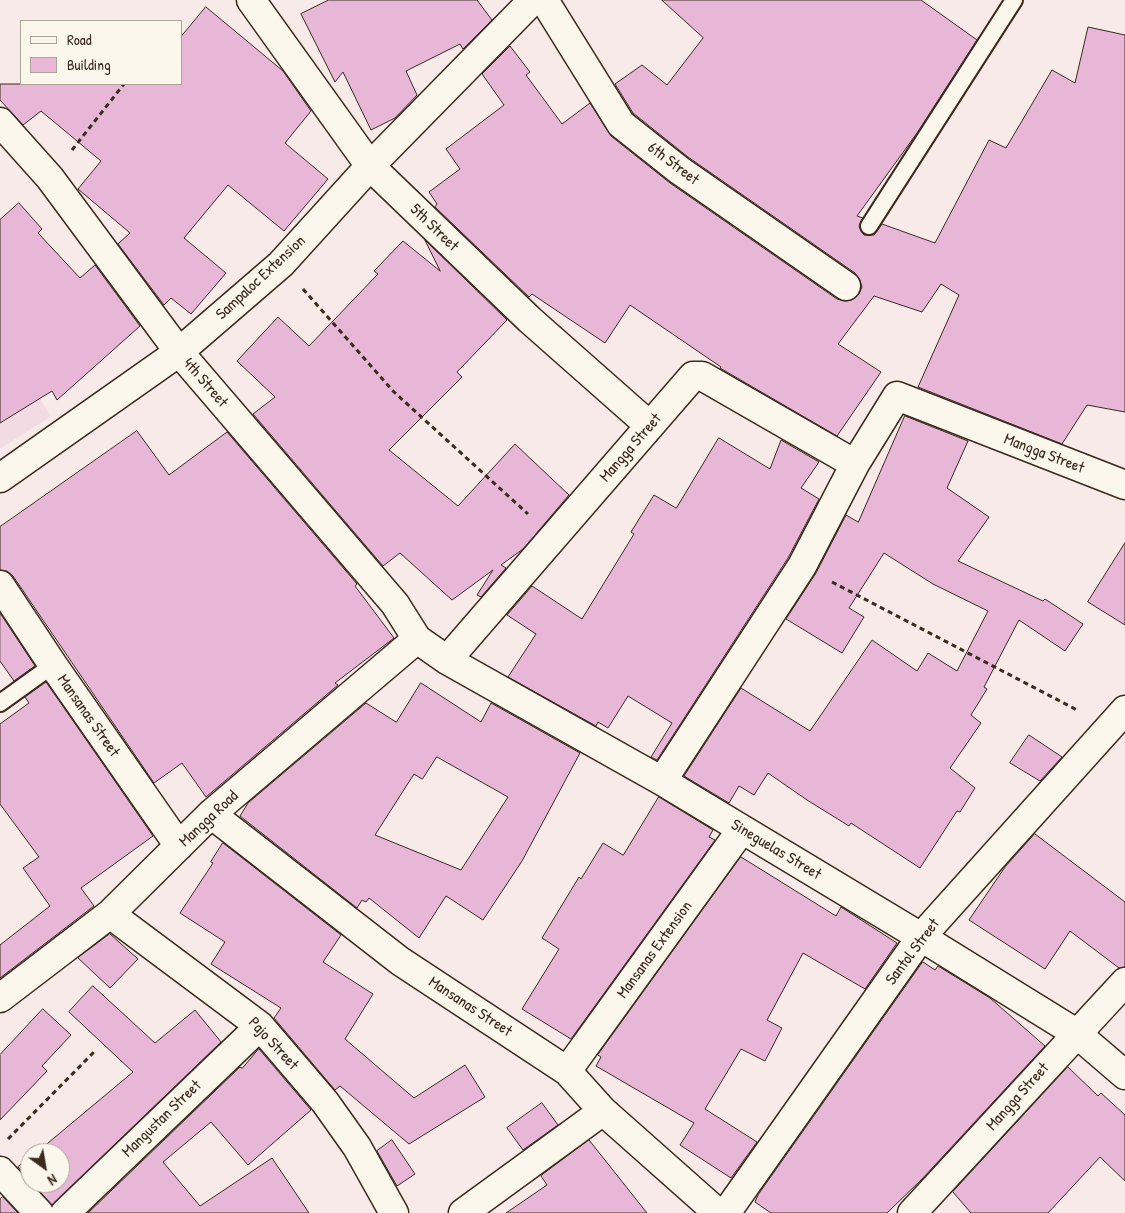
<!DOCTYPE html>
<html>
<head>
<meta charset="utf-8">
<style>
  body { margin:0 }
  #map { position:relative; width:1125px; height:1213px; overflow:hidden; background:#f7eae8; font-family:"Patrick Hand",sans-serif }
  canvas { display:block }
  .legend { position:absolute; left:20px; top:20px; width:162px; height:65px; box-sizing:border-box; background:#fbf7ec; border:1px solid #aea59a; margin:0; padding:6px 9px; list-style:none; font-size:15px; color:#3b2a1e }
  .legend li { display:flex; align-items:center; gap:10px; height:25px }
  .legend b { width:25px; border:1px solid #aea59a }
  .north { position:absolute; left:20px; top:1143px; width:50px; height:50px; box-sizing:border-box; background:#fbf7ec; border:1px solid #aea59a; border-radius:50%; rotate:148deg; font-size:14px; font-weight:700; line-height:20px; text-align:center; color:#3b2a1e }
  .north::after { content:''; display:block; margin:auto; width:18px; height:22px; background:#3b2a1e; clip-path:polygon(50% 0,100% 100%,50% 72%,0 100%) }
</style>
</head>
<body>
<div id="map">
<canvas width="1125" height="1213"></canvas>
<ul class="legend">
<li><b style="height:6px;background:#fbf7ec"></b>Road</li>
<li><b style="height:14px;background:#e8b7d7"></b>Building</li>
</ul>
<div class="north">N</div>
</div>
<script>
const g = document.querySelector('canvas').getContext('2d');
g.lineJoin = 'round';
function paint(path, color) { g.fillStyle = color; g.fill(path, 'evenodd'); }
function stroke(path, color, width, dash) { g.strokeStyle = color; g.lineWidth = width; g.lineCap = dash ? 'butt' : 'round'; g.setLineDash(dash || []); g.stroke(path); }
function write(font, color, halo, rows, align = 'center') {
  g.font = font + ' "Patrick Hand",sans-serif'; g.lineWidth = 4; g.setLineDash([]); g.textBaseline = 'middle'; g.strokeStyle = halo; g.fillStyle = color; for (const [text, x, y, turn = 0] of rows) {
    g.save(); g.translate(x, y); g.rotate((+turn || 0) * Math.PI / 180); g.textAlign = isNaN(turn) ? turn : align; if (halo) g.strokeText(text, 0, 0); g.fillText(text, 0, 0); g.restore();
  }
}
const built = new Path2D(`
  M 0,336 L 51,416 L 0,449 Z`);
const building = new Path2D(`
  M 329,0 L 477,0 L 492,20 L 463,49 L 460,44 L 406,71 L 417,95 L 395,118 L 371,130 L 343,72 L 335,82 L 301,14 Z
  M 662,0 L 921,0 L 977,40 L 917,133 L 857,216 L 863,218 L 859,226 L 864,235 L 874,235 L 882,224 L 935,243 L 989,140 L 1006,148 L 1052,70 L 1075,83 L 1088,27 L 1125,35 L 1125,412 L 1087,405 L 1062,444 L 918,387 L 959,295 L 941,284 L 922,312 L 874,296 L 838,344 L 881,372 L 837,436 L 720,368 L 721,367 L 630,305 L 605,343 L 532,294 L 529,297 L 435,207 L 437,204 L 429,192 L 460,169 L 446,149 L 504,105 L 482,74 L 510,46 L 530,72 L 526,75 L 562,124 L 590,103 L 611,136 L 670,183 L 837,299 L 844,301 L 852,300 L 859,294 L 862,287 L 860,280 L 855,273 L 688,157 L 633,113 L 615,84 L 642,65 L 667,85 L 703,38 Z
  M 206,7 L 283,71 L 311,111 L 285,143 L 328,179 L 284,231 L 228,185 L 184,238 L 226,273 L 191,314 L 171,298 L 164,305 L 118,244 L 130,233 L 78,189 L 101,161 L 41,111 L 23,125 L 0,100 L 0,84 L 181,84 L 181,37 Z
  M 19,203 L 42,229 L 38,233 L 80,278 L 95,265 L 140,326 L 57,400 L 52,391 L 0,423 L 0,220 Z
  M 425,240 L 507,320 L 457,372 L 462,377 L 389,450 L 458,506 L 515,444 L 569,495 L 523,549 L 501,565 L 506,568 L 481,597 L 477,595 L 493,570 L 452,600 L 400,553 L 383,566 L 253,414 L 275,397 L 237,361 L 278,317 L 309,346 L 378,274 L 374,271 L 403,241 L 440,271 Z
  M 905,416 L 968,441 L 947,488 L 989,517 L 958,561 L 1043,601 L 1045,599 L 1083,624 L 1065,651 L 1019,620 L 984,687 L 987,689 L 971,715 L 981,723 L 950,768 L 975,788 L 960,812 L 957,811 L 920,868 L 851,823 L 849,826 L 807,800 L 768,773 L 754,795 L 739,786 L 729,803 L 684,776 L 741,688 L 810,731 L 872,640 L 917,671 L 928,653 L 957,671 L 988,611 L 933,584 L 884,553 L 849,608 L 864,617 L 842,653 L 786,619 L 816,573 L 846,515 L 858,522 Z
  M 137,431 L 169,475 L 227,432 L 357,584 L 355,586 L 394,638 L 335,683 L 338,685 L 206,797 L 182,763 L 154,783 L 13,576 L 7,571 L 0,570 L 0,527 Z
  M 719,438 L 770,469 L 781,440 L 819,462 L 801,488 L 819,499 L 788,558 L 657,760 L 651,757 L 672,723 L 628,696 L 608,728 L 598,722 L 596,726 L 508,677 L 536,634 L 507,615 L 532,586 L 582,619 L 634,534 L 631,532 L 654,495 L 676,508 Z
  M 1125,543 L 1125,625 L 1088,602 Z
  M 0,613 L 35,666 L 14,681 L 0,661 Z
  M 46,682 L 153,836 L 81,888 L 94,906 L 0,978 L 0,945 L 50,906 L 23,868 L 39,857 L 0,804 L 0,724 L 29,703 L 25,697 Z
  M 421,683 L 481,722 L 491,703 L 580,753 L 522,861 L 483,920 L 446,896 L 419,938 L 369,898 L 366,902 L 362,900 L 357,908 L 240,816 L 248,803 L 366,703 L 396,722 ZM 437,757 L 508,797 L 461,870 L 375,835 L 414,774 L 422,779 Z
  M 1029,735 L 1062,757 L 1040,781 L 1010,763 Z
  M 659,797 L 713,830 L 709,837 L 715,840 L 571,1039 L 522,1009 L 559,949 L 542,938 L 579,877 L 581,879 L 603,843 L 623,855 Z
  M 1035,834 L 1125,902 L 1125,967 L 1119,968 L 1070,931 L 1045,969 L 969,920 L 1005,867 Z
  M 223,843 L 341,935 L 323,962 L 373,994 L 345,1039 L 414,1098 L 465,1065 L 485,1097 L 409,1144 L 340,1086 L 335,1090 L 274,1018 L 281,1008 L 211,964 L 225,942 L 180,913 L 213,863 L 211,862 Z
  M 741,857 L 836,916 L 841,907 L 897,943 L 865,989 L 803,953 L 767,1020 L 782,1028 L 765,1061 L 741,1049 L 705,1109 L 757,1142 L 731,1178 L 680,1145 L 694,1123 L 596,1066 L 601,1057 L 598,1055 Z
  M 110,934 L 138,959 L 110,988 L 78,958 Z
  M 923,962 L 935,970 L 938,966 L 990,998 L 1045,1046 L 922,1179 L 887,1213 L 771,1213 L 755,1202 L 758,1195 Z
  M 93,986 L 155,1043 L 195,1010 L 221,1042 L 52,1205 L 32,1183 L 60,1183 L 60,1153 L 36,1153 L 133,1072 L 69,1012 Z
  M 43,1009 L 71,1035 L 42,1066 L 47,1071 L 0,1120 L 0,1055 Z
  M 259,1049 L 311,1110 L 248,1165 L 211,1122 L 163,1162 L 200,1206 L 272,1158 L 309,1213 L 88,1213 L 240,1067 L 242,1068 Z
  M 1068,1067 L 1098,1096 L 1101,1093 L 1125,1115 L 1125,1181 L 1100,1157 L 1048,1213 L 971,1213 L 953,1192 Z
  M 542,1103 L 558,1125 L 523,1150 L 507,1128 Z
  M 392,1140 L 415,1174 L 397,1186 L 377,1151 Z
  M 589,1140 L 647,1213 L 506,1213 L 547,1185 L 541,1176 Z
  M 30,1158 L 30,1180 L 18,1167 Z
  M 3,1197 L 18,1213 L 0,1213 L 0,1199 Z`);
const path = new Path2D(`
  M 72,150 L 124,84
  M 303,289 L 394,392 L 528,514
  M 832,582 L 1079,711
  M 8,1139 L 95,1051`);
const lane = new Path2D(`
  M 869,226 L 1014,0
  M 0,703 L 53,665`);
const street = new Path2D(`
  M 251,0 L 370,166 L 530,320 L 650,426
  M 544,0 L 621,124 L 679,170 L 846,286
  M 0,122 L 50,178 L 179,352 L 395,604 L 417,639 L 447,660 L 662,781 L 921,937 L 1076,1033 L 1125,1075
  M 0,478 L 179,352 L 281,264 L 370,166 L 533,0
  M 0,585 L 53,665 L 179,846
  M 447,660 L 693,376 L 702,376 L 855,464
  M 662,781 L 802,566 L 855,464 L 897,396 L 1125,485
  M 211,814 L 400,961 L 567,1071 L 603,1111 L 718,1213
  M 110,914 L 260,1026 L 325,1102 L 357,1147 L 394,1213
  M 0,998 L 110,914 L 211,814 L 417,639
  M 567,1071 L 742,829
  M 0,1171 L 39,1213
  M 65,1213 L 260,1026
  M 463,1213 L 603,1111
  M 726,1213 L 921,937 L 1125,710
  M 912,1213 L 1125,982`);
const streetNames = [
  ["6th Street",673,164,37],
  ["5th Street",434,228,44],
  ["Sampaloc Extension",261,278,-43],
  ["4th Street",205,383,49],
  ["Mangga Street",631,448,-49],
  ["Mangga Street",1044,454,21],
  ["Mansanas Street",88,716,55],
  ["Mangga Road",209,819,-43],
  ["Sineguelas Street",776,850,31],
  ["Mansanas Extension",655,950,-54],
  ["Santol Street",913,952,-53],
  ["Mansanas Street",470,1007,33],
  ["Pajo Street",273,1044,47],
  ["Mangga Street",1018,1097,-48],
  ["Mangustan Street",162,1119,-44]
];
paint(built, '#f2dbe3');
paint(building, '#e8b7d7');
stroke(building, '#3b2a1e', 1);
stroke(lane, '#3b2a1e', 20);
stroke(street, '#3b2a1e', 31);
stroke(path, '#3b2a1e', 3, [5, 4]);
stroke(lane, '#fbf7ec', 16);
stroke(street, '#fbf7ec', 28);
write('16px', '#3b2a1e', '#fbf7ec', streetNames);
</script>
</body>
</html>
